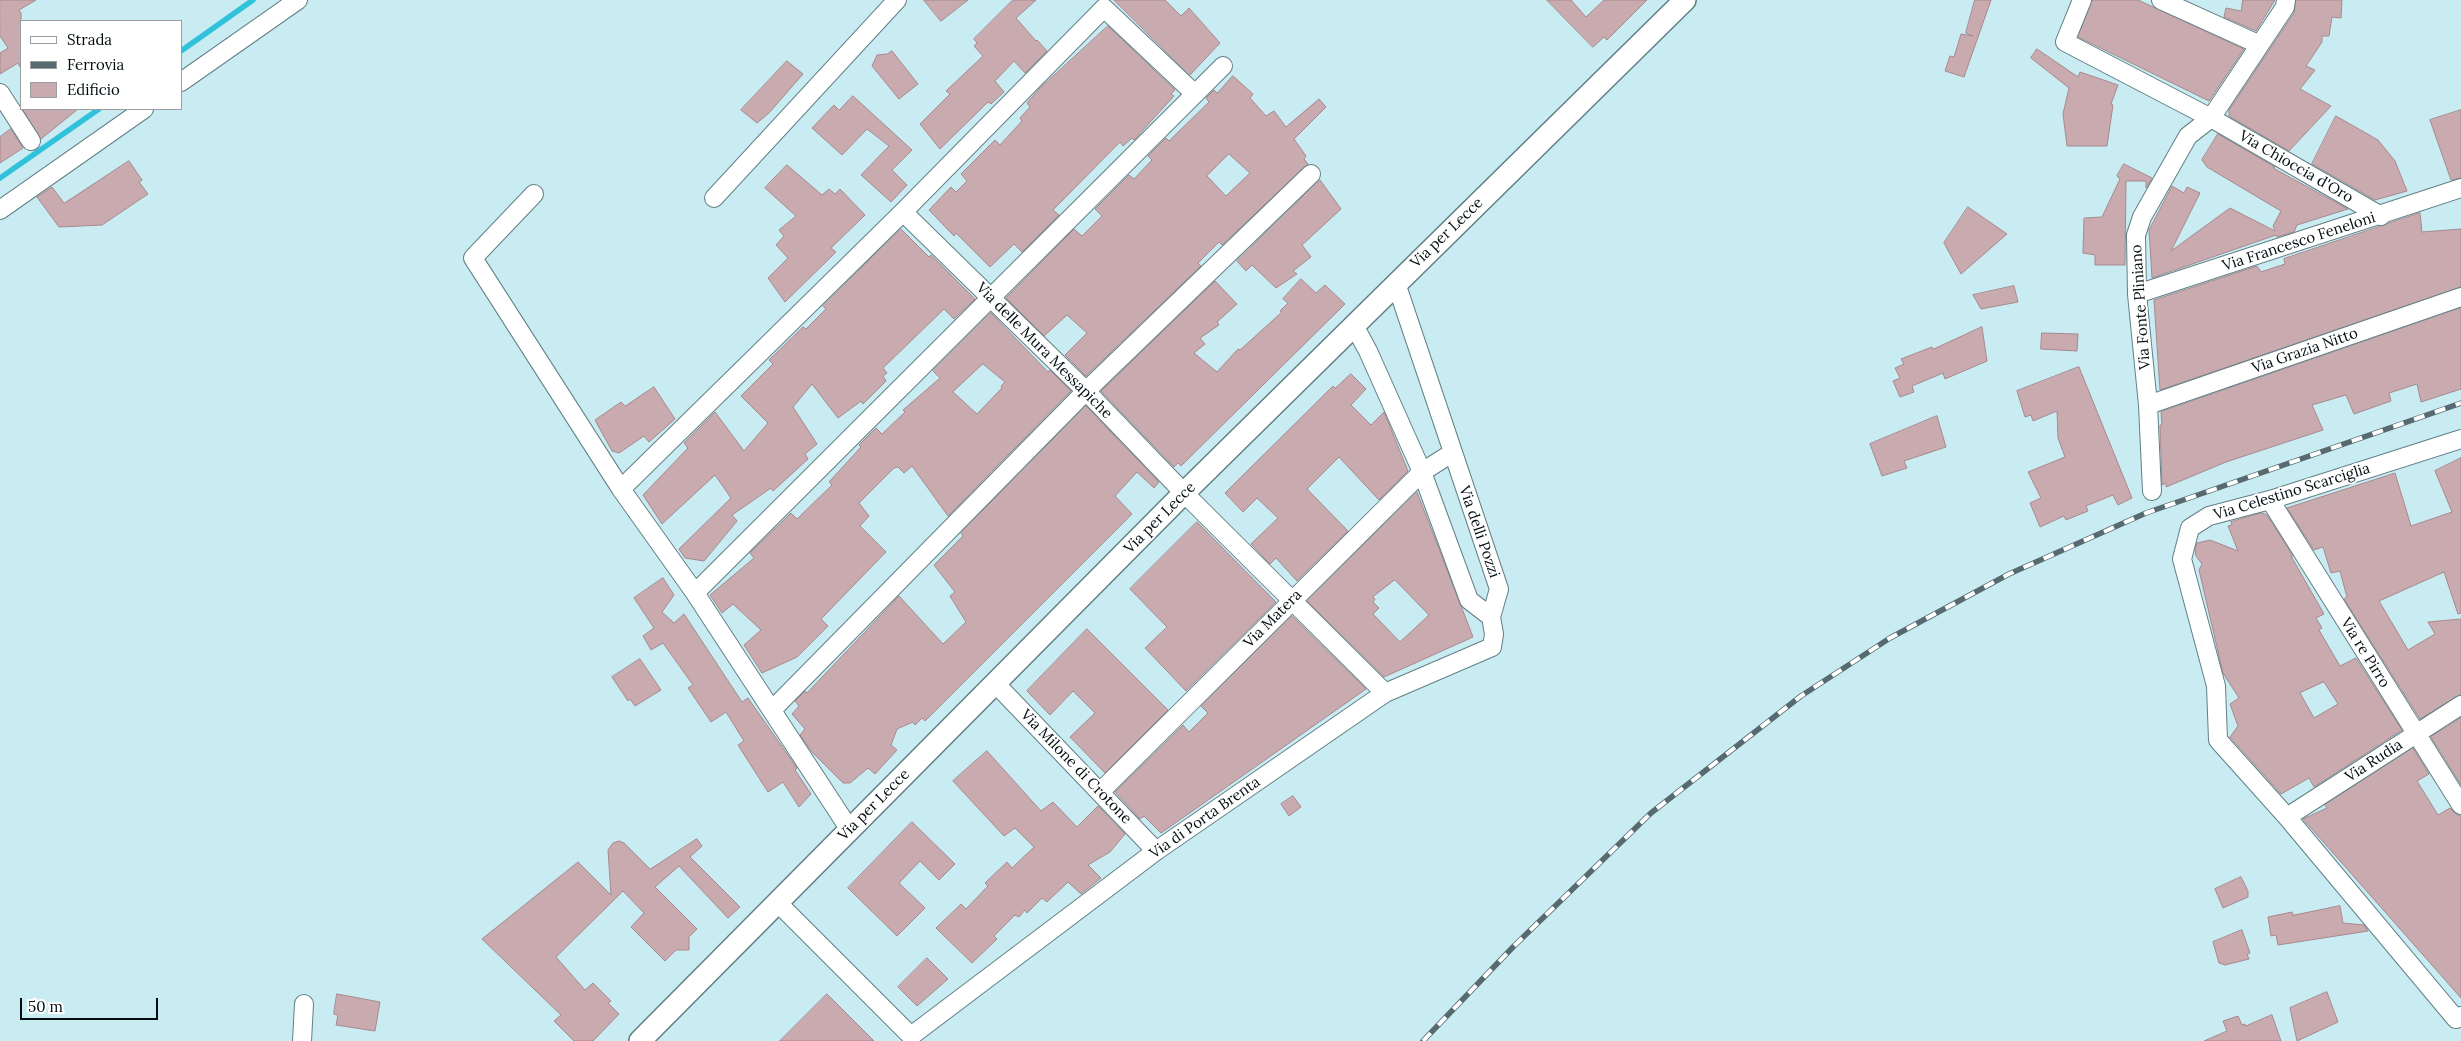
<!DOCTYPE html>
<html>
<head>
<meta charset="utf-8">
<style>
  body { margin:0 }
  #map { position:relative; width:2461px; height:1041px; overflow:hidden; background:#c9ebf2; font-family:Lora,serif }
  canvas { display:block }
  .legend { position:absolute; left:20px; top:20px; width:162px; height:90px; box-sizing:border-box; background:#fff; border:1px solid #9a9e9f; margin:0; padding:6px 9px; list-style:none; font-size:15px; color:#030d10 }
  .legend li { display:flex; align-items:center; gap:10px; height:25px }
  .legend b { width:25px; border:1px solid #9a9e9f }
  .scale { position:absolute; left:20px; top:998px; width:138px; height:22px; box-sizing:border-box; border:2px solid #030d10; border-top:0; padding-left:6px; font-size:15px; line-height:18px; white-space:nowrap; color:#030d10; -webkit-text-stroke:4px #fff; paint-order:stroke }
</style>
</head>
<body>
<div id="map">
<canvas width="2461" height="1041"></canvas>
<ul class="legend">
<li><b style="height:6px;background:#fff"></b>Strada</li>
<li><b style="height:6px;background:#566a6f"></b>Ferrovia</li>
<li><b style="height:14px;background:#c9aaaf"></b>Edificio</li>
</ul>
<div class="scale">50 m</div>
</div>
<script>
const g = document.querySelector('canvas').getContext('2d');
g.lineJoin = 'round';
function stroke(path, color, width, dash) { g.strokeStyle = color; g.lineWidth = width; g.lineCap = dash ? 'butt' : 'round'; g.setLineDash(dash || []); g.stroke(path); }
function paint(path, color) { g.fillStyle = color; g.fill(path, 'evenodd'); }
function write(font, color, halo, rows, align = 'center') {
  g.font = font + ' Lora,serif'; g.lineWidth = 4; g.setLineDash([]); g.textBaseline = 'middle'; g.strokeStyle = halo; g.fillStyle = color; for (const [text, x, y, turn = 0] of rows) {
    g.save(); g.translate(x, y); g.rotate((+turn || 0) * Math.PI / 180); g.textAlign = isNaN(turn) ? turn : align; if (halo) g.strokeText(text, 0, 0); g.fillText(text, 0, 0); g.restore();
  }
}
const stream = new Path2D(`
  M 181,51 L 253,0
  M 0,178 L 99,109`);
const building = new Path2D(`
  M 0,0 L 36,0 L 19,10 L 21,13 L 21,69 L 18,63 L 0,74 L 0,53 L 8,48 L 0,36 Z
  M 924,0 L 968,0 L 941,21 Z
  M 1013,0 L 1036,0 L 1016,18 L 1036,41 L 1037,40 L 1047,51 L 1025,73 L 1014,61 L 995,81 L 1004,92 L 991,104 L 988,102 L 940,149 L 920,124 L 950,94 L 946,91 L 983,56 L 974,46 L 977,43 L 974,39 Z
  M 1114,0 L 1165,0 L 1181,16 L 1189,8 L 1220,43 L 1190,75 Z
  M 1547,0 L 1571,0 L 1586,17 L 1604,0 L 1647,0 L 1607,40 L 1604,37 L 1593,47 Z
  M 1975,0 L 1991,0 L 1964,77 L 1945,71 L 1950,56 L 1954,57 L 1961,34 L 1973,36 L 1966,33 Z
  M 2093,0 L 2138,0 L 2244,49 L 2209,101 L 2078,37 Z
  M 2243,0 L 2275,0 L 2256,31 L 2224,17 L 2226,8 L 2241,11 Z
  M 2296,0 L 2342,0 L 2341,18 L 2332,17 L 2329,36 L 2322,36 L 2322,42 L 2306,66 L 2315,70 L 2300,89 L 2331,106 L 2289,151 L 2229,116 L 2229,110 L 2294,13 Z
  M 1108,26 L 1175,90 L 1171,94 L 1174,96 L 1134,140 L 1132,138 L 1123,146 L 1120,142 L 1053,210 L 1059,215 L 1022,252 L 1014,244 L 990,267 L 956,233 L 954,236 L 929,210 L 951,187 L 956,192 L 967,181 L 961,174 L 995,140 L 1000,145 L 1022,121 L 1020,118 L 1030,107 L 1027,103 L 1040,88 Z
  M 2037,49 L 2078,77 L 2080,72 L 2118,85 L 2111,104 L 2113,105 L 2107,146 L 2067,146 L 2063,114 L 2069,88 L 2031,58 Z
  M 892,51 L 918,84 L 899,99 L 872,66 L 877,55 L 887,54 Z
  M 787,61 L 803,74 L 769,113 L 757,123 L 741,110 Z
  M 1233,76 L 1253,94 L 1250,98 L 1266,116 L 1274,111 L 1286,127 L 1319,99 L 1326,107 L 1294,139 L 1306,156 L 1304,159 L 1308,164 L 1222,245 L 1219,242 L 1198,263 L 1201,266 L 1086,376 L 1065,355 L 1087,333 L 1067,315 L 1044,336 L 1006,298 L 1074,229 L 1082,236 L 1102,216 L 1095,209 L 1129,175 L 1134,179 L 1152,160 L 1148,156 L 1166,138 L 1169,141 L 1209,102 L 1206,98 L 1214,90 L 1217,93 ZM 1229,154 L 1250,173 L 1226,196 L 1207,176 Z
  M 853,96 L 912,150 L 892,170 L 907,185 L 891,202 L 861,175 L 889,146 L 867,129 L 842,155 L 812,128 L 834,105 L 839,110 Z
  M 23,109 L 78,109 L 41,139 Z
  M 2461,110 L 2461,178 L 2451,180 L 2430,120 Z
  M 2336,116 L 2378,140 L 2395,161 L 2407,191 L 2375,200 L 2312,164 Z
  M 11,129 L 23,148 L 0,163 L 0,137 Z
  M 2218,134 L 2275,167 L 2273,168 L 2348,209 L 2297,225 L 2294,232 L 2277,237 L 2276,235 L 2152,278 L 2149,230 L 2172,186 L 2184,193 L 2187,187 L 2200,193 L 2171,251 L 2230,208 L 2275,231 L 2273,226 L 2281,211 L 2207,167 L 2202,160 Z
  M 129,161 L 142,180 L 139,182 L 148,194 L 102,225 L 59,227 L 37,197 L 52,187 L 64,203 Z
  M 2124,164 L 2152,178 L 2146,188 L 2146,181 L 2126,181 L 2125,265 L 2095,265 L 2095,255 L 2083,253 L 2084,218 L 2102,217 L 2120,179 L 2117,176 Z
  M 787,165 L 822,195 L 829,189 L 835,194 L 840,189 L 865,215 L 831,248 L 836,252 L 785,302 L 768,278 L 788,258 L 776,245 L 784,236 L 779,230 L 796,216 L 765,188 Z
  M 1320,180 L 1341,209 L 1302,245 L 1311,257 L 1293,271 L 1297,274 L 1276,288 L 1252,265 L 1246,271 L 1237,261 Z
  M 1968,207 L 2007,234 L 1961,274 L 1944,243 Z
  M 2420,213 L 2422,232 L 2461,229 L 2461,287 L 2160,390 L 2154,300 L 2257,266 L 2261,272 L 2285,264 L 2284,259 Z
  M 901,229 L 929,257 L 931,255 L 975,299 L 954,319 L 944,309 L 883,368 L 887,373 L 883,376 L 886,381 L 863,404 L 861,401 L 838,418 L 812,384 L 793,407 L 817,444 L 805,454 L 808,459 L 773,491 L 771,488 L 732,515 L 737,521 L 704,561 L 685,558 L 679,549 L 731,498 L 715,475 L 662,524 L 643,495 L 688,448 L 684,443 L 715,412 L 744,451 L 768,423 L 741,396 L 773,364 L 769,360 L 803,327 L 806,329 L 826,309 L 823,306 Z
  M 1301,279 L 1316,293 L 1325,285 L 1345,304 L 1181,466 L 1178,463 L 1174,467 L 1101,391 L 1215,281 L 1237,304 L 1217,322 L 1219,325 L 1200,338 L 1205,344 L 1194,353 L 1217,372 L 1238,349 L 1240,350 L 1282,312 L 1280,311 L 1288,303 L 1283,299 Z
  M 2014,286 L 2018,302 L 1981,309 L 1973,295 Z
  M 2461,308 L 2461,389 L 2421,402 L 2417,384 L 2389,393 L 2391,401 L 2354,414 L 2346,395 L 2312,405 L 2323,430 L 2226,462 L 2166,487 L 2166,483 L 2162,485 L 2160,425 L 2162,425 L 2161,412 Z
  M 991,313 L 1048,372 L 1050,370 L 1071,391 L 948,516 L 912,466 L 904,473 L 898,467 L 894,468 L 859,503 L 869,516 L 860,526 L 886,552 L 821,619 L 828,626 L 797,657 L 762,673 L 744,645 L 761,630 L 733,604 L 722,613 L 710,595 L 754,558 L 750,553 L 791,513 L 797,519 L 832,485 L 829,482 L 861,447 L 859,445 L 876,428 L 882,434 L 905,412 L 903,410 L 940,378 L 933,371 ZM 983,364 L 1005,382 L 1001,386 L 1002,388 L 977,414 L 953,392 Z
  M 1982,327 L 1987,361 L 1945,379 L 1943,373 L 1912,386 L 1914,392 L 1900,397 L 1893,381 L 1900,378 L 1895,368 L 1904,364 L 1901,359 L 1932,347 L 1933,349 Z
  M 2042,333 L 2078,334 L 2077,351 L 2041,349 Z
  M 2079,367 L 2132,498 L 2118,505 L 2113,495 L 2086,506 L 2088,511 L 2066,520 L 2064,516 L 2040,527 L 2030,503 L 2041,498 L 2028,472 L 2065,457 L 2058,438 L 2057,411 L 2033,421 L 2031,415 L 2025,417 L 2017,391 Z
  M 1351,374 L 1366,389 L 1351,405 L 1371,425 L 1384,412 L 1408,471 L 1379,500 L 1339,457 L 1307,489 L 1348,531 L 1297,581 L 1276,558 L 1270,564 L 1251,544 L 1278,518 L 1257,498 L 1243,512 L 1225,493 L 1333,386 L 1335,388 Z
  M 654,387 L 675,419 L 649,442 L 644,436 L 619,453 L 612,451 L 595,420 L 621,402 L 625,406 Z
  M 1086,406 L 1159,482 L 1154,488 L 1137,472 L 1115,496 L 1132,514 L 925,721 L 922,718 L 915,725 L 913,722 L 897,729 L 891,745 L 897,750 L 875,774 L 868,768 L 850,783 L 843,783 L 812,752 L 800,735 L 805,729 L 792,714 L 799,706 L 795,701 L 805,691 L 807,693 L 899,596 L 943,644 L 966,622 L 950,596 L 955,592 L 934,565 L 963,536 L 961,533 Z
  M 1937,416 L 1946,447 L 1904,461 L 1907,468 L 1882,476 L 1870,444 Z
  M 2461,458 L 2461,613 L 2458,614 L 2444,572 L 2379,601 L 2408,650 L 2435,634 L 2428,622 L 2461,619 L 2461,694 L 2420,719 L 2344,599 L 2347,597 L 2340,571 L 2331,573 L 2323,547 L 2314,550 L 2287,508 L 2395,473 L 2411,526 L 2452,512 L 2435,471 Z
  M 1417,492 L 1473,637 L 1384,677 L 1307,601 ZM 1395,580 L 1429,615 L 1400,642 L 1373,614 L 1379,608 L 1373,602 L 1375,599 L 1373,597 Z
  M 2262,513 L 2267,515 L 2293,556 L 2291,556 L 2324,614 L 2316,618 L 2322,628 L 2319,630 L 2340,666 L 2356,658 L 2402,730 L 2314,787 L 2309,778 L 2281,794 L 2230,737 L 2238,726 L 2230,704 L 2239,698 L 2223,673 L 2199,570 L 2202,564 L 2196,556 L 2195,550 L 2197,543 L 2210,540 L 2238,551 L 2228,526 L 2232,525 L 2231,522 ZM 2324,682 L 2338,704 L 2314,718 L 2300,693 Z
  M 1197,522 L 1276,602 L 1186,691 L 1145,648 L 1167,627 L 1130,589 Z
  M 663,578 L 674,595 L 662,612 L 674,623 L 684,614 L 742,702 L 748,698 L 797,768 L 795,770 L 811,794 L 799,807 L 783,782 L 768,792 L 738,745 L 744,741 L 726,712 L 711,722 L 688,688 L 693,685 L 663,643 L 651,650 L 643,636 L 654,628 L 634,598 Z
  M 1292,616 L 1366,689 L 1161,833 L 1144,816 L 1140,819 L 1115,792 L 1183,725 L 1189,732 L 1208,713 L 1201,706 Z
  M 1087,629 L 1168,710 L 1105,773 L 1070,737 L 1095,713 L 1073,691 L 1050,715 L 1027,691 Z
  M 640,659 L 661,690 L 635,706 L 630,699 L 628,701 L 612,677 Z
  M 2461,718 L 2461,785 L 2431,737 Z
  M 2413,748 L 2429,774 L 2417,781 L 2438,815 L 2450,808 L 2456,814 L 2461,816 L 2461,998 L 2303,819 L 2327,808 L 2325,805 Z
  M 987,751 L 1041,811 L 1053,802 L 1077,827 L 1098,806 L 1125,834 L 1110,852 L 1088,865 L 1101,878 L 1081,894 L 1068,882 L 1047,902 L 1042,898 L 1027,913 L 1025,910 L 1019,917 L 1015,915 L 994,936 L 997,939 L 972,963 L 936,928 L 961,904 L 966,909 L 988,886 L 985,883 L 1007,862 L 1012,868 L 1034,847 L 1015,828 L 1004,836 L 953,781 Z
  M 1293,796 L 1301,807 L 1289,816 L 1281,804 Z
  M 912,822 L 955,864 L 939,880 L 920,861 L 899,883 L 925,908 L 897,936 L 848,888 Z
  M 697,839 L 702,846 L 690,857 L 740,907 L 728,918 L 679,866 L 655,887 L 697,929 L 689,937 L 689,950 L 676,950 L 665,961 L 631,927 L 644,913 L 623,891 L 556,957 L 585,990 L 593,983 L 611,1001 L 608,1003 L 619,1014 L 593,1041 L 574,1041 L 554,1021 L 561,1015 L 482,939 L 578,862 L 611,895 L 608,850 L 613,843 L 619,841 L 624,843 L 650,869 Z
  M 2241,877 L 2248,891 L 2248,897 L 2223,908 L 2215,889 Z
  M 2340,906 L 2343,923 L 2364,925 L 2368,931 L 2278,945 L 2276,935 L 2271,936 L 2268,917 L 2292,912 L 2293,915 Z
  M 2242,930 L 2250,953 L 2247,954 L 2249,959 L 2225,965 L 2219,963 L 2213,942 Z
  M 927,958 L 948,979 L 917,1006 L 898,987 Z
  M 2327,992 L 2338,1022 L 2297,1041 L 2290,1008 Z
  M 337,994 L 380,1002 L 375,1031 L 336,1025 L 338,1015 L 334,1014 Z
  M 827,994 L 874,1041 L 780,1041 Z
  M 2272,1015 L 2281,1041 L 2204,1041 L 2227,1031 L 2223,1021 L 2238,1016 L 2242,1025 L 2245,1024 L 2245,1026 Z`);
const minor = new Path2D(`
  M 2082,0 L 2065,42 L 2211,118 L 2381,216
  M 2161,0 L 2258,44
  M 181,82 L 298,0
  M 0,93 L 31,141
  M 534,194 L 473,258 L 621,489 L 695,593 L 850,830
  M 714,198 L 897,0
  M 0,210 L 144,109
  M 903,212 L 1086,391 L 1184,493 L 1385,693
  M 2137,294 L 2461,188
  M 1355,327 L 1368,351 L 1422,472 L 1469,600 L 1491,617 L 1499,589 L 1396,283
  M 2148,405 L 2461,297
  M 2461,439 L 2270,500 L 2209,516 L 2190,528 L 2182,559 L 2216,686 L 2218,740 L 2287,817 L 2456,1019 L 2461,1016
  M 621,489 L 903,212 L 1104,8 L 1195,94
  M 2152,491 L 2148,405 L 2137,294 L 2136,235 L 2142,217 L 2188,136 L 2211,118 L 2285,7 L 2286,0
  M 2270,500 L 2461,805
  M 695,593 L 1223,66
  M 995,683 L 1156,851
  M 772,710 L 1086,391 L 1311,174
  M 1100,792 L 1422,472 L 1452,453
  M 2287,817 L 2461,705
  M 777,902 L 911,1036 L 1156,851 L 1385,693 L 1492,647 L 1494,634 L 1491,617
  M 302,1041 L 304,1004`);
const tertiary = new Path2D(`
  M 640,1041 L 1184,493 L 1685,0`);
const rail = new Path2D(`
  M 1423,1041 L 1513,947 L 1651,813 L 1801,696 L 1890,638 L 2009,574 L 2146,513 L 2461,403`);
const streetNames = [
  ["Via Chioccia d'Oro",2296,167,30],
  ["Via per Lecce",1447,233,-44],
  ["Via Francesco Feneloni",2299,242,-18],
  ["Via Fonte Pliniano",2141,307,-94],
  ["Via delle Mura Messapiche",1044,351,45],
  ["Via Grazia Nitto",2305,351,-19],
  ["Via Celestino Scarciglia",2292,492,-17],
  ["Via per Lecce",1160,518,-45],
  ["Via delli Pozzi",1479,532,71],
  ["Via Matera",1273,619,-45],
  ["Via re Pirro",2365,653,58],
  ["Via Rudia",2374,761,-33],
  ["Via Milone di Crotone",1076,767,46],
  ["Via per Lecce",874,805,-45],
  ["Via di Porta Brenta",1205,818,-35]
];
stroke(stream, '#2fc2da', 5.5);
paint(building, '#c9aaaf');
stroke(building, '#a6898e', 1);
stroke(minor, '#618086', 20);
stroke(tertiary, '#618086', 24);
stroke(minor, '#fff', 18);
stroke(tertiary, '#fff', 21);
stroke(rail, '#566a6f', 5.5);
stroke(rail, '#fff', 4, [11]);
write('15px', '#030d10', '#fff', streetNames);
</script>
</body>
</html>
